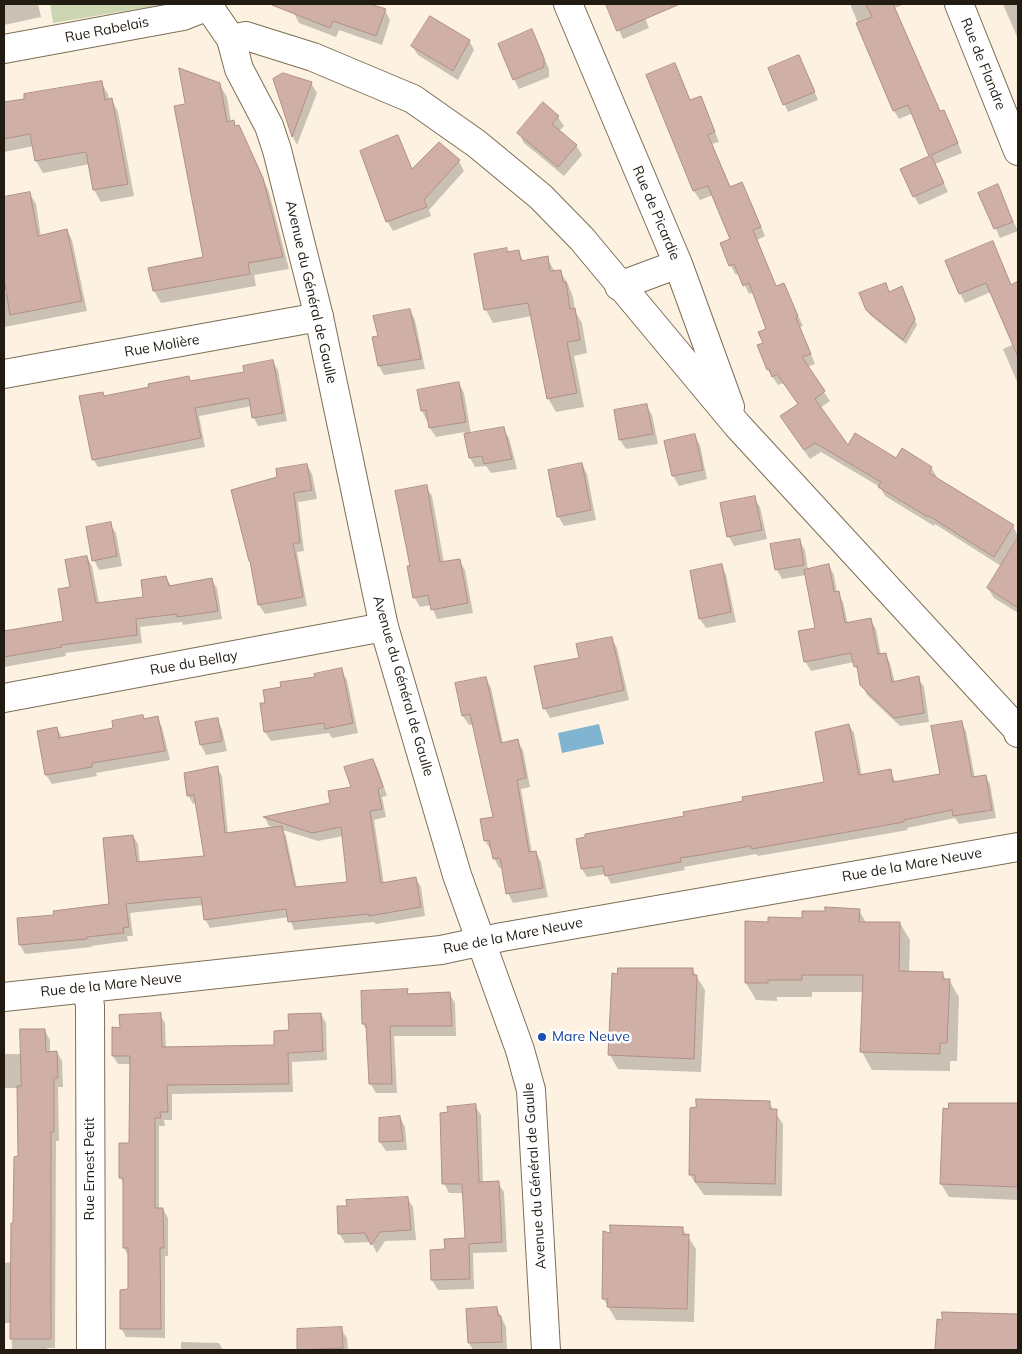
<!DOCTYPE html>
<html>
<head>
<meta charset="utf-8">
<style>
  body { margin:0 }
  #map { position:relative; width:1022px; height:1354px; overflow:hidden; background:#fdf2e2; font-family:Mulish,sans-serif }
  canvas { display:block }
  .frame { position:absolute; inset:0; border:5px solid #221b12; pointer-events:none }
</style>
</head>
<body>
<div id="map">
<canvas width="1022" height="1354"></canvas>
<div class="frame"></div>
</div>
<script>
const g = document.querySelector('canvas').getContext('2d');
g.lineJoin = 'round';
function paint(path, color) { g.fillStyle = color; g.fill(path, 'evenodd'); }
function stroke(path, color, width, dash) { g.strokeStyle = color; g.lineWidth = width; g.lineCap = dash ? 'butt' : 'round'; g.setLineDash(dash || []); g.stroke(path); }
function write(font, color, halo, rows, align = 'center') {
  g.font = font + ' Mulish,sans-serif'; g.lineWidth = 5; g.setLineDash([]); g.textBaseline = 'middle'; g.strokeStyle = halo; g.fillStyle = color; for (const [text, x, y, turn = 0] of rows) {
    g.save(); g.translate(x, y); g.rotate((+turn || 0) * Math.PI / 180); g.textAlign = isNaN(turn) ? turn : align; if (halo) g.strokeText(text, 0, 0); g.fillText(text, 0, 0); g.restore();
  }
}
const green = new Path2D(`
  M 50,4 L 168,4 L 53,23 Z`);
const water = new Path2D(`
  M 599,724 L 604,744 L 562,753 L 558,733 Z`);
const shadow = new Path2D(`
  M 4,4 L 38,4 L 41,17 L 4,25 Z
  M 297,4 L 367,4 L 385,10 L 390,20 L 382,45 L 339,30 L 336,37 L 299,23 L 294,13 Z
  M 607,4 L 665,4 L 643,13 L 649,28 L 623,39 Z
  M 850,4 L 905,4 L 895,8 L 941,113 L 944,111 L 949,120 L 962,153 L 935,164 L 948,192 L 919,205 L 914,196 L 931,157 L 913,113 L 899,119 L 894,111 Z
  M 1003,4 L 1018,4 L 1018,40 L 1018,39 Z
  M 532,31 L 549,69 L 549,77 L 519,89 L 514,79 Z
  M 469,40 L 474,50 L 458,80 L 418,55 L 412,46 Z
  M 799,57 L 818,100 L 788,112 L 769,69 Z
  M 674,65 L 691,102 L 700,98 L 705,107 L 719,142 L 712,144 L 731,188 L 742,184 L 747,193 L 765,236 L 757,240 L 777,288 L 784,285 L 803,326 L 800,327 L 815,364 L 807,367 L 830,401 L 820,408 L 848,447 L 931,467 L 937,477 L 936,479 L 1013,526 L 1018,536 L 1011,547 L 1018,552 L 1018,613 L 994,598 L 988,588 L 1001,566 L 935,524 L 934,526 L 885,496 L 880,487 L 821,452 L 810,459 L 787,426 L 782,417 L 799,405 L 784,383 L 778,385 L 768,370 L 759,346 L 764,344 L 768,330 L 754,292 L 749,294 L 739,273 L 736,275 L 730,265 L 732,240 L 713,195 L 700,200 L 694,191 L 647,76 Z
  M 274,79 L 311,83 L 317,93 L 297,145 L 293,137 Z
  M 101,82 L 108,94 L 109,100 L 112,100 L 118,112 L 134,196 L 101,202 L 94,190 L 90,164 L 43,173 L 36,161 L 34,146 L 4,152 L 4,104 Z
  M 219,84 L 227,97 L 231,122 L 233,122 L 245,139 L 269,192 L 289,269 L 254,275 L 256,286 L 161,303 L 154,291 L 204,258 L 186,106 Z
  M 558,117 L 564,126 L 559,131 L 576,145 L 582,155 L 564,176 L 524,143 L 519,133 Z
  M 397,137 L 413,170 L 459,161 L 464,171 L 429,210 L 431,216 L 393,231 L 387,221 Z
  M 997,186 L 1018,231 L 1000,238 L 980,193 Z
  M 30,194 L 36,204 L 41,237 L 67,230 L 72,240 L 87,311 L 4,327 L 4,294 L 8,293 L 4,272 L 4,198 Z
  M 992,243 L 1012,286 L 1018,283 L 1018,384 L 1003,349 L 1014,344 L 991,292 L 965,303 L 960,293 Z
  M 506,249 L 508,253 L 518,251 L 524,262 L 547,258 L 555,272 L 560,271 L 568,284 L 573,297 L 575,311 L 582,323 L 587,353 L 574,356 L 584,407 L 556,412 L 548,398 L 532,316 L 493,323 L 486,310 Z
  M 904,292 L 917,325 L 906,344 L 870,315 L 867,310 Z
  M 410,310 L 415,320 L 425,369 L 384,375 L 379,366 Z
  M 273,362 L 278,370 L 287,421 L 258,426 L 254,418 L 252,406 L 199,416 L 205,447 L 98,467 L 93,459 L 103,393 L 105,397 L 150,388 L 188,378 L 191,382 L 245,373 Z
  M 459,383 L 464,393 L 471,434 L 503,429 L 509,438 L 517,469 L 491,473 L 486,466 L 475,467 L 470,458 L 465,432 L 436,437 L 430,428 L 429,420 L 427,421 L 422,411 L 419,391 Z
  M 646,405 L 652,415 L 658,444 L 626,449 L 620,440 Z
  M 695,436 L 700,445 L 707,479 L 679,486 L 673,476 L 666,442 Z
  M 582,464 L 587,474 L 596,520 L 564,526 L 558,516 Z
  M 307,465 L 312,474 L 317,499 L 298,502 L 304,551 L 297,552 L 307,606 L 265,614 L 259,605 L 252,565 L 279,478 Z
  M 426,487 L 432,496 L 444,563 L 459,560 L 465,570 L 473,613 L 437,619 L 431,605 L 420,607 L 414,597 L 412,567 Z
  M 754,498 L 760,507 L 767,539 L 734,546 L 729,537 L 722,504 Z
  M 110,524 L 116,533 L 122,566 L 99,570 L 94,560 Z
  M 799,540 L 805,550 L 808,570 L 829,566 L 834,575 L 837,593 L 843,602 L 848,624 L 870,620 L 876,629 L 881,655 L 885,654 L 890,663 L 895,683 L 918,678 L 924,687 L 929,722 L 900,726 L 867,695 L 862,685 L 859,674 L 854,662 L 811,671 L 805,661 L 816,629 L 806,575 L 782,579 L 777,570 Z
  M 87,557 L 92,566 L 99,603 L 145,598 L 166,577 L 171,586 L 212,580 L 217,588 L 222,619 L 183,625 L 182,622 L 140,627 L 142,643 L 65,653 L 66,656 L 4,667 L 4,631 L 65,622 L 71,588 Z
  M 721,565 L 726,575 L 736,622 L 706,628 L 700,619 Z
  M 611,638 L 617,648 L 629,700 L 550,718 L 545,709 L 536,667 L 581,659 Z
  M 341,670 L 347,680 L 358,733 L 332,738 L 329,733 L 271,741 L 265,732 L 266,704 L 282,688 Z
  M 486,678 L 491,688 L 503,743 L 517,741 L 523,750 L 530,787 L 521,789 L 532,853 L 536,852 L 541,862 L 548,897 L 513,903 L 508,893 L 503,867 L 499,868 L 494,858 L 492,850 L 491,850 L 485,841 L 481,820 L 494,818 L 474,724 L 469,725 L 463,716 L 456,684 Z
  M 157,718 L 162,727 L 170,760 L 96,773 L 97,776 L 52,784 L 46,775 L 39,732 L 57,728 L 62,737 L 115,729 Z
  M 217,719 L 222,729 L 227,751 L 206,755 L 201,745 L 197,723 Z
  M 961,722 L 966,731 L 975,778 L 985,776 L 990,784 L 996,818 L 959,824 L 955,818 L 907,828 L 908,830 L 758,856 L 756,854 L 684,867 L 685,870 L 611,884 L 606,874 L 587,877 L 582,869 L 578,840 L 685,817 L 826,783 L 849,725 L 854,733 L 862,776 L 890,771 L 896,783 L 942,775 Z
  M 373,760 L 378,769 L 387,796 L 382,797 L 386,817 L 374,820 L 384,884 L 416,879 L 421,887 L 425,916 L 376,924 L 374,922 L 294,930 L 289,917 L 210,928 L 205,919 L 203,905 L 130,913 L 133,936 L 127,936 L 128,941 L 91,946 L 92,947 L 25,954 L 20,945 L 18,919 L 55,916 L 110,905 L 133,836 L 138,844 L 140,863 L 205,857 L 196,803 L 193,804 L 188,795 L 217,768 L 222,776 L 228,834 L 276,828 L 269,826 L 265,818 L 331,804 L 352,788 ZM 283,830 L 318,841 L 343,836 L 348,883 L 297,888 L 286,836 Z
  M 859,910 L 866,923 L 900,923 L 910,940 L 909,972 L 942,973 L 946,980 L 949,980 L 959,997 L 957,1061 L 950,1061 L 950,1071 L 872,1070 L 862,1052 L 863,992 L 812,992 L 812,997 L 777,997 L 777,1001 L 756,1000 L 746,983 L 769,923 Z
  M 692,969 L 705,990 L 701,1072 L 618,1069 L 610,1055 L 613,975 Z
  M 407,990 L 409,995 L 449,993 L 455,1003 L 456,1036 L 394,1036 L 397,1093 L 376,1093 L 370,1083 L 367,1031 L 363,1024 Z
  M 321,1014 L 326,1023 L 327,1060 L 292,1062 L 293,1092 L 172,1094 L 172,1120 L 164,1120 L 165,1126 L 159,1126 L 159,1209 L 163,1209 L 168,1218 L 168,1256 L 165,1256 L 165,1338 L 126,1337 L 121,1328 L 129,1290 L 129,1257 L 124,1248 L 124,1184 L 120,1177 L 130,1144 L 131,1064 L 118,1064 L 113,1056 L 121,1029 L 160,1015 L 165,1023 L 166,1048 L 276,1046 L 290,1031 Z
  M 45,1031 L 50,1040 L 50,1053 L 57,1052 L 62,1061 L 63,1087 L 58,1087 L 59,1141 L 56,1141 L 55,1348 L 47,1348 L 47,1350 L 12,1350 L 11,1323 L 4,1323 L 4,1263 L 12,1262 L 19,1158 L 18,1088 L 4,1088 L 4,1054 L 22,1054 Z
  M 769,1103 L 783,1124 L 782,1196 L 704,1195 L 690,1175 Z
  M 950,1104 L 1018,1104 L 1018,1200 L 949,1197 L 941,1184 L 944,1110 L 950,1111 Z
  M 475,1106 L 481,1115 L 483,1183 L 498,1183 L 504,1192 L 507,1252 L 473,1253 L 474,1289 L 438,1290 L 432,1280 L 446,1250 L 466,1239 L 464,1193 L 449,1193 L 444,1183 Z
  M 400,1117 L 405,1127 L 407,1150 L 386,1151 L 380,1142 Z
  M 407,1198 L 413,1207 L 416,1240 L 385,1241 L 377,1253 L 371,1242 L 345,1243 L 339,1233 Z
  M 682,1228 L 696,1249 L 694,1322 L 616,1320 L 603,1298 L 611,1234 Z
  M 497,1308 L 506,1327 L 507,1350 L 473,1350 L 469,1343 L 467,1311 Z
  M 1017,1315 L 1018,1350 L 937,1350 L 938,1320 Z
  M 341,1329 L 347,1338 L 348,1350 L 315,1350 L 314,1349 Z
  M 181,1342 L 219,1343 L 223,1350 L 181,1350 Z`);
const building = new Path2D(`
  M 272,4 L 370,4 L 386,9 L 376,36 L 333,21 L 330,28 L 272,5 Z
  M 606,4 L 680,4 L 617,31 Z
  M 866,4 L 893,4 L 940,111 L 944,110 L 958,143 L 931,155 L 944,183 L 913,197 L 900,169 L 929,156 L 908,105 L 893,111 L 856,23 L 872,17 Z
  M 430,16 L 470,40 L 453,71 L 411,46 Z
  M 532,29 L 544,58 L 544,67 L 513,80 L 498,44 Z
  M 799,55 L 815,92 L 783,105 L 768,68 Z
  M 675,63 L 690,100 L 701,96 L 715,132 L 708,135 L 730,187 L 742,182 L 761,227 L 753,230 L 776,286 L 784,283 L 798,316 L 796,318 L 811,354 L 802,357 L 825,391 L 815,399 L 848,445 L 855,433 L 896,458 L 902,448 L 932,467 L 929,473 L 1014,525 L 994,557 L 929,516 L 928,517 L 878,487 L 881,482 L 815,443 L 804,450 L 780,416 L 798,404 L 777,374 L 772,377 L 769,369 L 767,370 L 757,345 L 763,343 L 758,332 L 766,329 L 749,283 L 743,286 L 734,264 L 729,266 L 720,243 L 730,239 L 708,186 L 693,191 L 646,75 Z
  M 179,68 L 220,83 L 227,122 L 234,120 L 235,126 L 239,125 L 263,178 L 283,257 L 248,263 L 250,274 L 153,291 L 148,268 L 203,257 L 174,106 L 185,104 Z
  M 283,73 L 312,82 L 292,137 L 273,79 Z
  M 102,81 L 105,100 L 112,98 L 128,184 L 93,190 L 86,152 L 35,161 L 30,134 L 4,139 L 4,102 L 24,99 L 24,94 Z
  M 543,102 L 559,116 L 552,124 L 577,145 L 558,167 L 517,133 Z
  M 398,135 L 412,169 L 439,142 L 460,160 L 424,200 L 427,207 L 386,222 L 360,151 Z
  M 998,184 L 1013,222 L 994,229 L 978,193 Z
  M 30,192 L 38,236 L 67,229 L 82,301 L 10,315 L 4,279 L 4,197 Z
  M 993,241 L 1011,285 L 1018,281 L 1018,357 L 986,283 L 959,294 L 945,261 Z
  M 507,248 L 507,252 L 519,250 L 521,261 L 548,256 L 550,271 L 561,270 L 563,282 L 566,282 L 570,309 L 575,308 L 580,340 L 567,342 L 577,393 L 547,399 L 528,303 L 484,310 L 474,254 Z
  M 886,283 L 889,292 L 902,286 L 915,319 L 903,340 L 866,310 L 859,293 Z
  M 410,309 L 421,359 L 378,366 L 372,337 L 378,336 L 373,316 Z
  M 273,360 L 283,413 L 252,418 L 249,398 L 195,408 L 201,438 L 92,460 L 79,396 L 103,392 L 104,396 L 149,387 L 148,384 L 189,376 L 190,381 L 244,372 L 243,366 Z
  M 459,382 L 466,422 L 429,428 L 426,410 L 421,411 L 417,390 Z
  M 647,404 L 653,434 L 619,440 L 614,410 Z
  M 504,427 L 512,459 L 484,464 L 482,456 L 469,458 L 464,434 Z
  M 695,434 L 703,470 L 672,476 L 664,441 Z
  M 582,463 L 591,510 L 557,517 L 548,470 Z
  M 307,464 L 312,490 L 294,493 L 300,543 L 293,543 L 303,597 L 258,605 L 250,561 L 249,561 L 231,490 L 277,477 L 276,469 Z
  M 427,485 L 440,562 L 460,559 L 468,603 L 431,610 L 428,595 L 413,598 L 407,566 L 410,566 L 395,491 Z
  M 755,496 L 762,530 L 727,537 L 720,503 Z
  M 111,522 L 117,556 L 92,561 L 86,527 Z
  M 1018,537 L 1018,608 L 987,588 Z
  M 800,539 L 804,565 L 775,570 L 770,544 Z
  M 87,556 L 96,603 L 143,597 L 141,580 L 166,576 L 169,586 L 212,578 L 218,611 L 177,617 L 177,614 L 136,619 L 137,635 L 61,645 L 62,647 L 4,657 L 4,631 L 63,621 L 58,589 L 70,587 L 65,560 Z
  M 722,564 L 731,612 L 699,619 L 690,571 Z
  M 829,564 L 834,592 L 839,591 L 845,623 L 871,618 L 878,654 L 886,653 L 892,682 L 919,676 L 924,713 L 894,718 L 860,685 L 857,666 L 854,667 L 851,653 L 804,662 L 798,631 L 815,628 L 804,570 Z
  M 612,637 L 624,690 L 543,709 L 534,666 L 579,658 L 576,644 Z
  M 342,668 L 353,723 L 325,729 L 324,723 L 264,732 L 260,703 L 265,703 L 263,690 L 281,687 L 280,682 L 315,677 L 314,674 Z
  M 486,677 L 501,743 L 518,739 L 526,778 L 517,780 L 529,852 L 536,851 L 543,888 L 506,894 L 500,858 L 493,859 L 489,840 L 484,841 L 480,819 L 493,817 L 470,714 L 462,716 L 455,683 Z
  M 143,715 L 144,719 L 158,716 L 165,751 L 92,763 L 92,767 L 45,775 L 37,731 L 57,727 L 59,738 L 113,728 L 112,721 Z
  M 218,718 L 222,741 L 200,745 L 195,722 Z
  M 962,721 L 972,777 L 986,775 L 992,810 L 953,816 L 952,810 L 904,820 L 904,822 L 791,842 L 752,849 L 751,846 L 700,855 L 680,858 L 681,862 L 605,876 L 603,866 L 581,869 L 576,839 L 585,837 L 585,834 L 684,816 L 683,812 L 743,801 L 742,797 L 824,782 L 815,732 L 849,724 L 859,775 L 891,769 L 893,782 L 940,774 L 931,726 Z
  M 373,759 L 383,787 L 378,789 L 382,809 L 370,811 L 381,883 L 416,877 L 421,907 L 369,916 L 369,914 L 288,922 L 286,909 L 204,920 L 201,897 L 163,900 L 126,904 L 129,927 L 123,928 L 124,933 L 87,937 L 87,939 L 19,945 L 17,918 L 54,915 L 53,911 L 109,904 L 103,838 L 133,835 L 137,862 L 204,856 L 194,795 L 187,796 L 184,773 L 218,766 L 225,833 L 282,826 L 295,887 L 347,882 L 341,827 L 312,833 L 263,817 L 330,803 L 328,791 L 351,787 L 344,767 Z
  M 825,907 L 860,909 L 859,922 L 900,922 L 899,971 L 943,972 L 943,979 L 950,979 L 947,1043 L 940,1043 L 940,1054 L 860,1052 L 863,975 L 802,975 L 802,980 L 768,980 L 768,983 L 745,983 L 745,921 L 768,922 L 768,917 L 802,918 L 802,911 L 825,911 Z
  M 618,968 L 693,968 L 693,975 L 697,975 L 694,1059 L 608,1055 L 612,973 L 617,974 Z
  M 408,989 L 407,994 L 450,992 L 452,1026 L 390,1026 L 392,1084 L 369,1084 L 366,1024 L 362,1024 L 361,991 Z
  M 161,1013 L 162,1047 L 274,1045 L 274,1031 L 289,1030 L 288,1014 L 321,1013 L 323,1051 L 288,1053 L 289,1084 L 167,1085 L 168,1112 L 160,1112 L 161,1118 L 155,1118 L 155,1208 L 163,1208 L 164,1248 L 160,1248 L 161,1329 L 120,1329 L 120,1290 L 128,1289 L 128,1248 L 123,1248 L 123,1178 L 119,1178 L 119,1143 L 129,1143 L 130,1056 L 112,1056 L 112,1027 L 120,1028 L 119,1015 Z
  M 20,1029 L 45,1029 L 46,1052 L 57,1051 L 58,1078 L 54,1078 L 54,1132 L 51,1132 L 51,1339 L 10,1339 L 11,1223 L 13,1223 L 14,1157 L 18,1156 L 17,1086 L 21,1086 Z
  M 696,1099 L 770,1101 L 770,1109 L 777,1109 L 775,1184 L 695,1182 L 695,1175 L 689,1175 L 690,1108 L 696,1107 Z
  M 949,1103 L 1018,1103 L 1018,1187 L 940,1184 L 943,1108 L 948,1109 Z
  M 476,1104 L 479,1182 L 499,1181 L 502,1242 L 469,1244 L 470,1279 L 431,1280 L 430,1250 L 445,1249 L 444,1239 L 465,1238 L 462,1184 L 442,1184 L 440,1113 L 448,1112 L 447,1107 Z
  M 400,1116 L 403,1141 L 379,1142 L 379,1118 Z
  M 408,1197 L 411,1230 L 380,1232 L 371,1245 L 365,1233 L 338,1234 L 337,1206 L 347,1206 L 346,1200 Z
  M 610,1225 L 683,1227 L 683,1235 L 689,1234 L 687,1309 L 607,1307 L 608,1299 L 602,1299 L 603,1231 L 610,1233 Z
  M 497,1307 L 498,1316 L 501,1316 L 502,1342 L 468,1343 L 466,1309 Z
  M 942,1312 L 1018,1314 L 1018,1350 L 935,1350 L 937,1319 L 942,1320 Z
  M 342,1327 L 343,1348 L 297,1350 L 297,1329 Z`);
const minor = new Path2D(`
  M 568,4 L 678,264 L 730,407
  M 959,4 L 1018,151
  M 231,39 L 246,36 L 313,57 L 413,99 L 477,144 L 541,197 L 582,239 L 737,425 L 1017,729 L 1018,733
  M 4,49 L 183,16 L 208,6
  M 619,286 L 678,264
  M 4,374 L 319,317
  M 4,698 L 384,627
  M 87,988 L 90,1006 L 91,1350
  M 4,997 L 441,950 L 502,937 L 1018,847`);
const secondary = new Path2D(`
  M 207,4 L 231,39 L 239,69 L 269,126 L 277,150 L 319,317 L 384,627 L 457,875 L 520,1050 L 531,1090 L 546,1350`);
const markers = [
  [542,1037,5,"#1a4fb4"]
];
const streetNames = [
  ["Rue Rabelais",107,30,-11],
  ["Rue de Flandre",983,64,68],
  ["Rue de Picardie",656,213,67],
  ["Avenue du Général de Gaulle",311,292,77],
  ["Rue Molière",162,346,-10],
  ["Rue du Bellay",194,663,-10],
  ["Avenue du Général de Gaulle",403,686,74],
  ["Rue de la Mare Neuve",912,865,-10],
  ["Rue de la Mare Neuve",513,936,-11],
  ["Rue de la Mare Neuve",111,985,-6],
  ["Rue Ernest Petit",90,1169,-90],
  ["Avenue du Général de Gaulle",535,1176,-94]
];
const transitNames = [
  ["Mare Neuve",552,1037]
];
paint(green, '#ccd6b3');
paint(water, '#81b4d1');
paint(shadow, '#0003');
paint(building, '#d0afa7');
stroke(building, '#af8f87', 1);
stroke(minor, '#7e6e56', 30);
stroke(secondary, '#7e6e56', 30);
stroke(minor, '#fff', 28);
stroke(secondary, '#fff', 28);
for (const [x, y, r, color] of markers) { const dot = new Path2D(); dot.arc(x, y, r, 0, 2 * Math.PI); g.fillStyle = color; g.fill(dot); stroke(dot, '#fff', 2); }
write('14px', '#221b12', '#fff', streetNames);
write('14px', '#164399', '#fff', transitNames, 'left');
</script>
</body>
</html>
